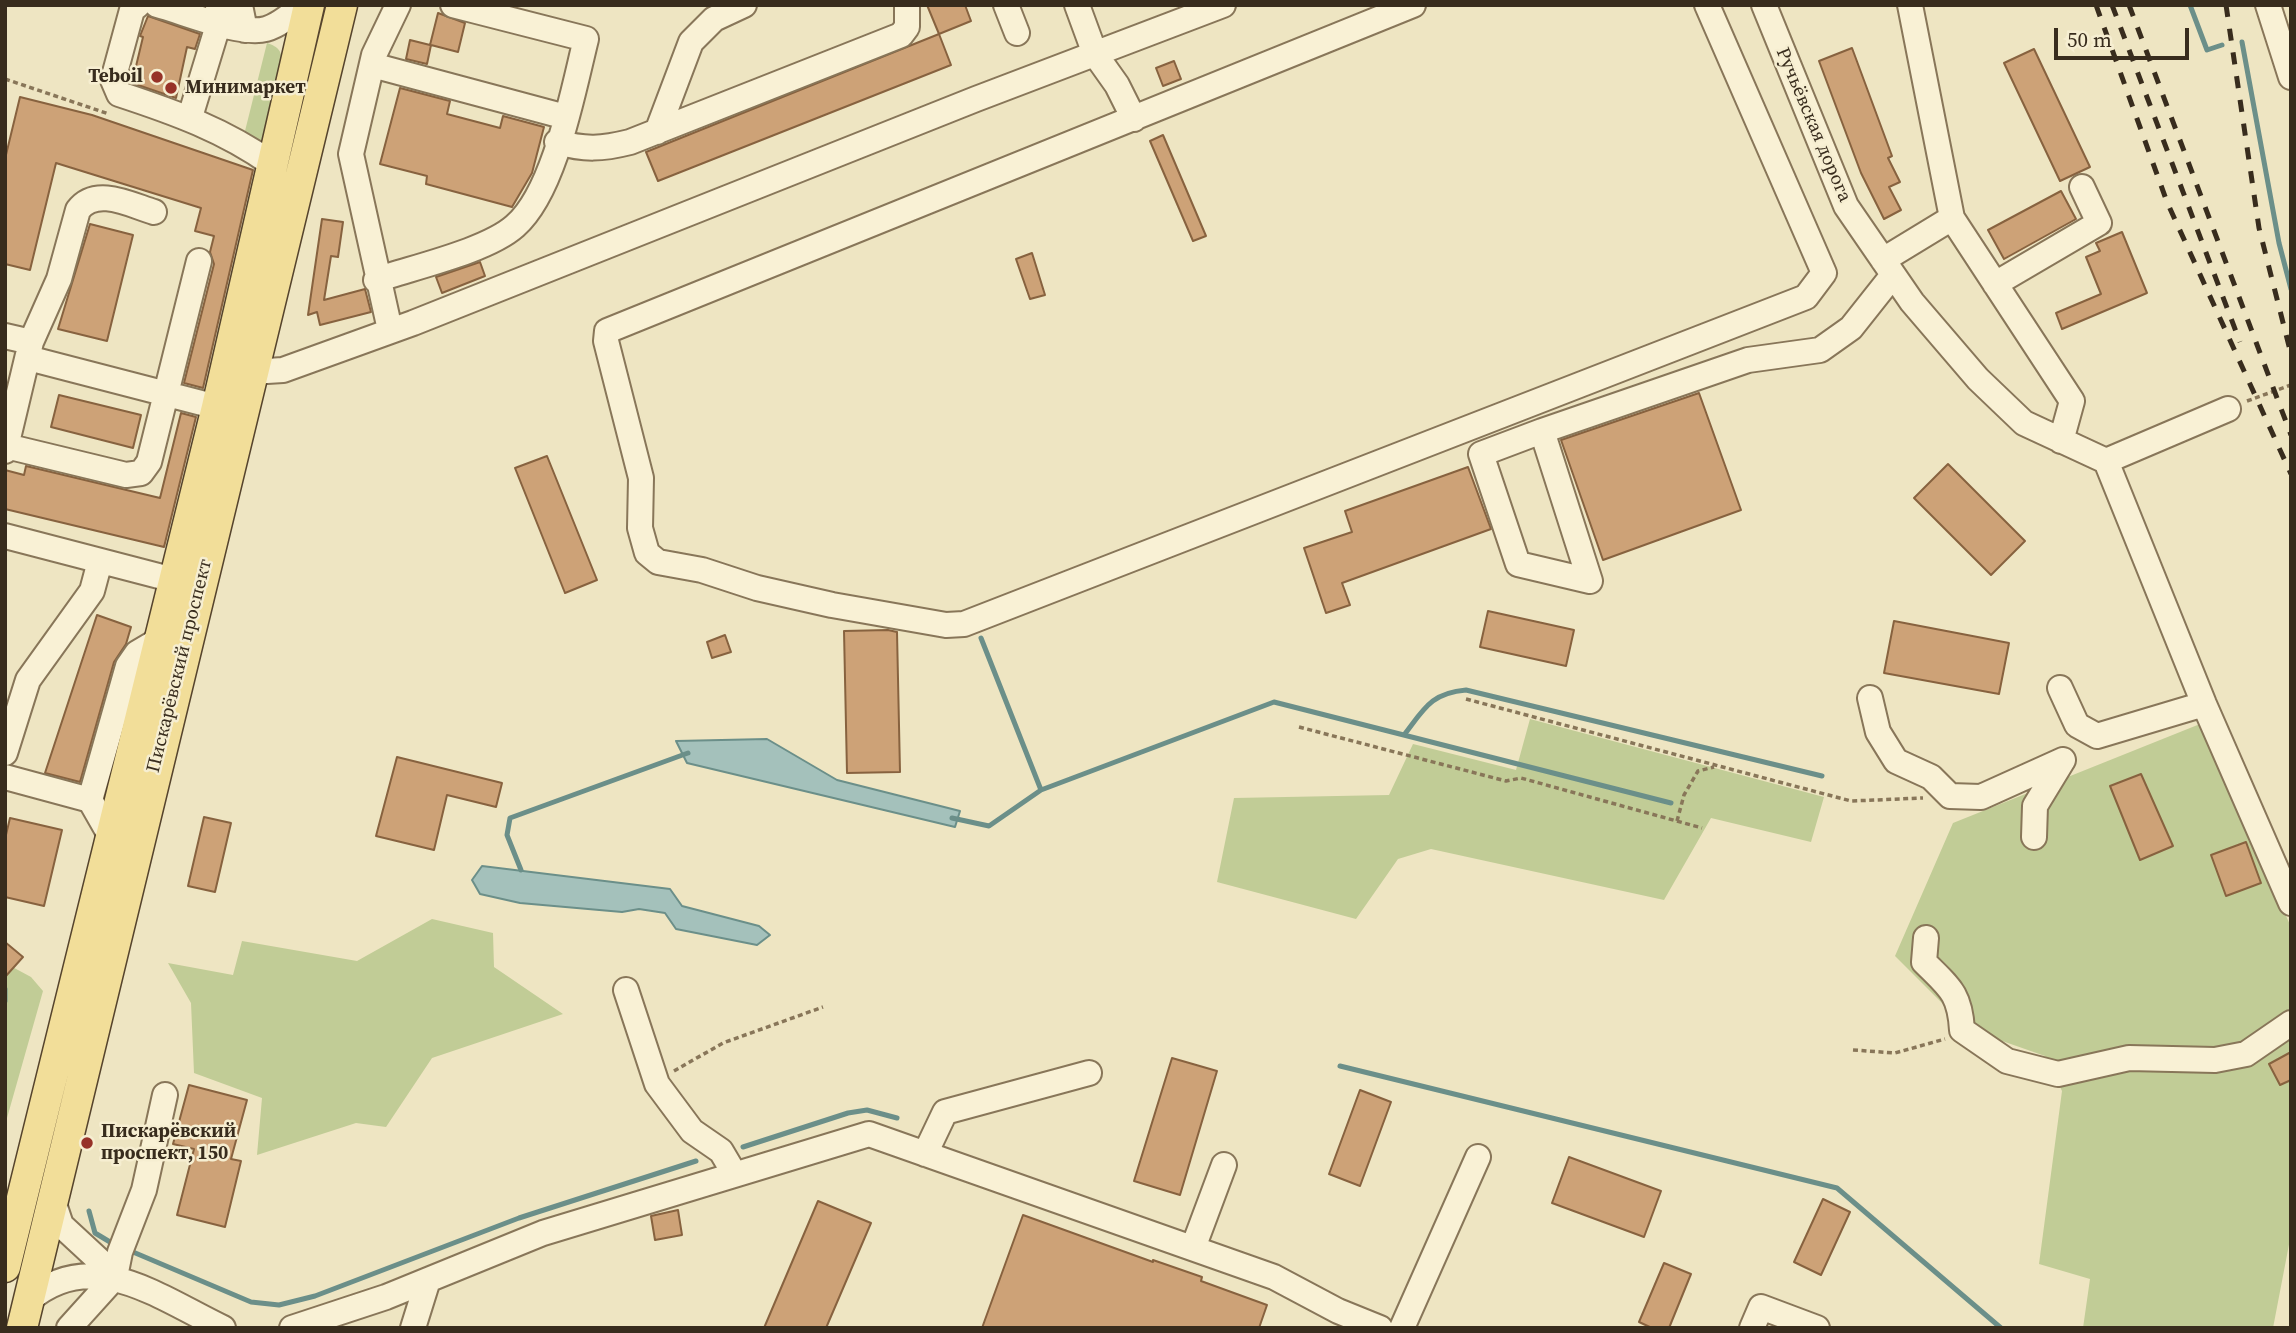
<!DOCTYPE html>
<html>
<head>
<meta charset="utf-8">
<style>
  body { margin:0 }
  #map { position:relative; width:2296px; height:1333px; overflow:hidden; background:#eee5c2; font-family:"Source Serif 4",serif }
  canvas { display:block }
  .frame { position:absolute; inset:0; border:7px solid #382c1d; pointer-events:none }
  .scale { position:absolute; left:2054px; top:28px; width:135px; height:32px; box-sizing:border-box; border:4px solid #382c1d; border-top:0; padding-left:9px; font-size:21px; line-height:24px; white-space:nowrap; color:#382c1d; -webkit-text-stroke:5px #f6eed1; paint-order:stroke }
</style>
</head>
<body>
<div id="map">
<canvas width="2296" height="1333"></canvas>
<div class="frame"></div>
<div class="scale">50 m</div>
</div>
<script>
const g = document.querySelector('canvas').getContext('2d');
g.lineJoin = 'round';
function paint(path, color) { g.fillStyle = color; g.fill(path, 'evenodd'); }
function stroke(path, color, width, dash) { g.strokeStyle = color; g.lineWidth = width; g.lineCap = dash ? 'butt' : 'round'; g.setLineDash(dash || []); g.stroke(path); }
function write(font, color, halo, rows, align = 'center') {
  g.font = font + ' "Source Serif 4",serif'; g.lineWidth = 5; g.setLineDash([]); g.textBaseline = 'middle'; g.strokeStyle = halo; g.fillStyle = color; for (const [text, x, y, turn = 0] of rows) {
    g.save(); g.translate(x, y); g.rotate((+turn || 0) * Math.PI / 180); g.textAlign = isNaN(turn) ? turn : align; if (halo) g.strokeText(text, 0, 0); g.fillText(text, 0, 0); g.restore();
  }
}
const green = new Path2D(`
  M 267,43 C 279,47 282,51 282,64 L 263,145 L 244,135 Z
  M 1530,719 L 1824,797 L 1811,842 L 1711,818 L 1664,900 L 1431,849 L 1398,859 L 1356,919 L 1217,882 L 1234,798 L 1389,795 L 1413,744 L 1516,770 Z
  M 2200,724 L 2291,927 L 2291,1234 L 2273,1328 L 2083,1328 L 2090,1279 L 2039,1264 L 2062,1091 L 2045,1056 L 1968,1029 L 1895,956 L 1953,823 Z
  M 432,919 L 493,933 L 494,967 L 563,1014 L 432,1058 L 386,1127 L 356,1123 L 257,1155 L 262,1098 L 194,1073 L 191,1003 L 168,963 L 233,975 L 242,941 L 357,961 Z
  M 5,963 L 31,977 L 43,991 L 7,1118 Z`);
const water = new Path2D(`
  M 767,739 L 837,780 L 960,811 L 955,827 L 687,763 L 676,741 Z
  M 482,866 L 670,889 L 682,906 L 759,926 L 770,935 L 757,945 L 676,929 L 665,913 L 639,909 L 622,912 L 520,903 L 480,894 L 472,880 Z`);
const stream = new Path2D(`
  M 2190,5 L 2207,50 L 2222,45
  M 2242,42 L 2279,243 L 2291,289
  M 981,638 L 1041,790 L 1274,702 L 1671,803
  M 1404,735 C 1424,709 1431,693 1466,690 L 1822,776
  M 952,818 L 989,826 L 1041,790
  M 521,870 L 507,835 L 510,818 L 688,753
  M 5,989 L 5,1001
  M 1340,1066 L 1837,1188 L 2001,1328
  M 743,1147 L 848,1113 L 867,1110 L 897,1118
  M 89,1211 L 95,1233 L 110,1242
  M 133,1252 L 251,1302 L 279,1305 L 315,1296 L 519,1218 L 696,1161`);
const building = new Path2D(`
  M 927,5 L 965,5 L 971,21 L 939,34 Z
  M 438,13 L 465,23 L 458,52 L 431,45 L 427,64 L 406,59 L 410,40 L 430,45 Z
  M 148,16 L 200,34 L 195,49 L 187,47 L 176,98 L 132,83 L 143,37 L 140,36 Z
  M 939,34 L 951,65 L 658,181 L 646,152 Z
  M 1852,48 L 1892,156 L 1888,158 L 1900,182 L 1889,187 L 1901,210 L 1884,219 L 1861,173 L 1819,61 Z
  M 2034,49 L 2090,167 L 2060,181 L 2004,63 Z
  M 1174,61 L 1181,79 L 1163,86 L 1156,68 Z
  M 400,88 L 450,101 L 447,114 L 500,128 L 503,116 L 544,127 L 532,173 L 512,207 L 426,184 L 427,176 L 380,164 Z
  M 20,97 L 92,115 L 253,170 L 203,388 L 184,383 L 214,264 L 210,252 L 214,236 L 195,231 L 201,208 L 56,163 L 30,270 L 5,264 L 5,159 Z
  M 1163,135 L 1206,236 L 1193,241 L 1150,141 Z
  M 2061,191 L 2076,219 L 2004,259 L 1988,230 Z
  M 322,219 L 343,222 L 338,257 L 331,256 L 324,300 L 365,289 L 371,312 L 320,325 L 317,312 L 308,315 Z
  M 90,224 L 133,235 L 107,341 L 58,329 Z
  M 2122,232 L 2147,293 L 2062,329 L 2056,313 L 2101,294 L 2086,257 L 2100,251 L 2096,243 Z
  M 1032,253 L 1045,295 L 1030,299 L 1016,259 Z
  M 480,262 L 485,276 L 442,293 L 436,277 Z
  M 1699,393 L 1741,510 L 1603,560 L 1561,440 Z
  M 59,395 L 141,415 L 133,448 L 51,427 Z
  M 181,413 L 196,417 L 164,547 L 5,509 L 5,470 L 24,475 L 26,466 L 160,498 Z
  M 547,456 L 597,580 L 565,593 L 515,468 Z
  M 1948,464 L 2025,541 L 1991,575 L 1914,498 Z
  M 1468,467 L 1491,529 L 1342,583 L 1350,605 L 1326,613 L 1304,548 L 1352,532 L 1345,511 Z
  M 1488,611 L 1574,630 L 1566,666 L 1480,647 Z
  M 97,615 L 131,627 L 126,644 L 114,662 L 80,782 L 45,773 Z
  M 1894,621 L 2009,643 L 1999,694 L 1884,673 Z
  M 888,630 L 897,632 L 900,772 L 847,773 L 844,631 Z
  M 725,635 L 731,652 L 712,658 L 707,642 Z
  M 397,757 L 502,783 L 496,807 L 447,795 L 434,850 L 376,836 Z
  M 2141,774 L 2173,846 L 2140,860 L 2110,786 Z
  M 204,817 L 231,823 L 215,892 L 188,886 Z
  M 10,818 L 62,830 L 44,906 L 5,897 L 5,839 Z
  M 2246,842 L 2261,883 L 2226,896 L 2211,855 Z
  M 5,942 L 23,957 L 5,977 Z
  M 2291,1052 L 2291,1080 L 2280,1085 L 2269,1064 Z
  M 1172,1058 L 1217,1071 L 1180,1195 L 1134,1181 Z
  M 189,1085 L 247,1100 L 231,1159 L 241,1161 L 225,1227 L 177,1215 L 194,1149 L 173,1144 Z
  M 1360,1090 L 1391,1102 L 1360,1186 L 1329,1174 Z
  M 1569,1157 L 1661,1191 L 1644,1237 L 1552,1203 Z
  M 1823,1199 L 1850,1212 L 1821,1275 L 1794,1262 Z
  M 818,1201 L 871,1223 L 826,1328 L 764,1328 Z
  M 678,1210 L 682,1235 L 655,1240 L 651,1216 Z
  M 1023,1215 L 1153,1262 L 1153,1260 L 1202,1277 L 1201,1281 L 1267,1305 L 1259,1328 L 982,1328 Z
  M 1664,1263 L 1691,1274 L 1669,1328 L 1652,1328 L 1639,1322 Z`);
const path = new Path2D(`
  M 5,79 L 109,114
  M 2247,401 L 2291,385
  M 1466,699 L 1851,801 L 1923,798
  M 1299,727 L 1506,781 L 1521,778 L 1702,828
  M 1677,821 L 1684,795 L 1698,771 L 1714,767
  M 1853,1050 L 1895,1053 L 1945,1039
  M 674,1071 L 723,1043 L 823,1007`);
const minor = new Path2D(`
  M 138,5 L 132,10 L 113,80 L 119,94 C 174,112 224,130 272,164
  M 157,5 C 184,12 240,36 266,29 C 280,25 292,14 303,5
  M 240,5 L 245,30
  M 1006,5 L 1017,33
  M 1077,5 L 1095,54 L 1117,85 L 1134,119
  M 1413,5 L 607,331 L 606,341 L 641,478 L 640,528 L 647,553 L 658,562 L 702,570 L 757,588 L 832,605 L 946,625 L 964,624 L 1806,297 L 1824,273 L 1707,5
  M 1764,5 L 1846,206 L 1912,302 L 1978,379 L 2024,423 L 2106,461 L 2228,409
  M 1910,5 L 1952,218 L 2072,401 L 2061,441
  M 2268,5 L 2291,77
  M 372,65 L 566,117
  M 190,117 L 219,22 L 218,6
  M 657,132 L 691,42 L 714,19 L 744,5
  M 557,142 C 585,150 602,149 630,142 L 901,35 L 907,27 L 907,5
  M 1883,260 L 1952,218
  M 376,280 C 414,267 487,251 515,226 C 555,191 573,91 586,39 L 453,5
  M 1995,284 L 2099,223 L 2082,187
  M 390,330 L 351,154 L 374,55 L 398,5
  M 5,336 L 31,342
  M 28,358 L 217,407
  M 251,372 L 283,370 L 413,323 L 976,99 L 1223,5
  M 1542,431 L 1590,581 L 1518,564 L 1481,454 Z
  M 1542,431 L 1748,360 L 1820,350 L 1851,328 L 1893,275
  M 6,446 L 126,475 L 141,473 L 149,462 L 199,261
  M 5,451 L 31,342 L 59,279 L 78,210 C 96,186 131,205 154,212
  M 2106,461 L 2204,704 L 2291,903
  M 5,536 L 174,580
  M 2060,688 L 2077,725 L 2097,736 L 2204,704
  M 1870,698 L 1878,732 L 1896,761 L 1931,777 L 1950,796 L 1981,797 L 2063,760
  M 5,753 L 28,680 L 92,591 L 100,561
  M 5,777 L 90,800
  M 110,835 L 90,800 L 128,666 L 137,653 L 159,640
  M 2034,837 L 2035,806 L 2063,760
  M 1926,938 L 1924,962 C 1949,987 1960,993 1962,1030 L 2007,1061 L 2058,1074 L 2129,1058 L 2215,1060 L 2246,1054 L 2291,1023
  M 626,990 L 657,1084 L 692,1131 L 721,1151 L 734,1173
  M 925,1154 L 945,1112 L 1089,1073
  M 53,1201 L 61,1225 L 101,1262 L 107,1276
  M 1193,1248 L 1224,1165
  M 29,1300 C 92,1245 160,1298 223,1328
  M 69,1328 L 115,1277 L 120,1252 L 144,1190 L 165,1095
  M 292,1328 L 386,1297 L 543,1233 L 869,1134 L 1274,1277 L 1338,1311 L 1380,1328
  M 413,1328 L 428,1280
  M 1402,1328 L 1478,1157
  M 1752,1328 L 1761,1307 L 1817,1328`);
const major = new Path2D(`
  M 5,1267 L 217,407 L 309,5
  M 22,1328 L 342,5`);
const rail = new Path2D(`
  M 2096,5 L 2167,202 L 2291,474
  M 2112,5 L 2240,342
  M 2129,5 L 2291,435
  M 2226,5 L 2259,228 L 2291,354`);
const markers = [
  [157,77,7,"#973228"],
  [171,88,7,"#973228"],
  [87,1143,7,"#973228"]
];
const poiNames = [
  ["Teboil",143,77,"right"],
  ["Минимаркет",185,88],
  ["Пискарёвский",101,1132],
  ["проспект, 150",101,1154]
];
const streetNames = [
  ["Ручьёвская дорога",1813,125,67],
  ["Пискарёвский проспект",180,666,-76]
];
paint(green, '#c1cc96');
paint(water, '#a4c1bb');
stroke(water, '#6b8f89', 2);
stroke(stream, '#6b8f89', 5);
paint(building, '#cda277');
stroke(building, '#87623f', 2);
stroke(minor, '#887659', 28);
stroke(major, '#56442d', 33);
stroke(path, '#887659', 3.5, [5, 3.5]);
stroke(minor, '#f9f1d5', 24);
stroke(major, '#f2de99', 30);
stroke(rail, '#382c1d', 5, [12, 12]);
for (const [x, y, r, color] of markers) { const dot = new Path2D(); dot.arc(x, y, r, 0, 2 * Math.PI); g.fillStyle = color; g.fill(dot); stroke(dot, '#f6eed1', 2.5); }
write('bold 19px', '#382c1d', '#f6eed1', poiNames, 'left');
write('19px', '#382c1d', '#f6eed1', streetNames);
</script>
</body>
</html>
